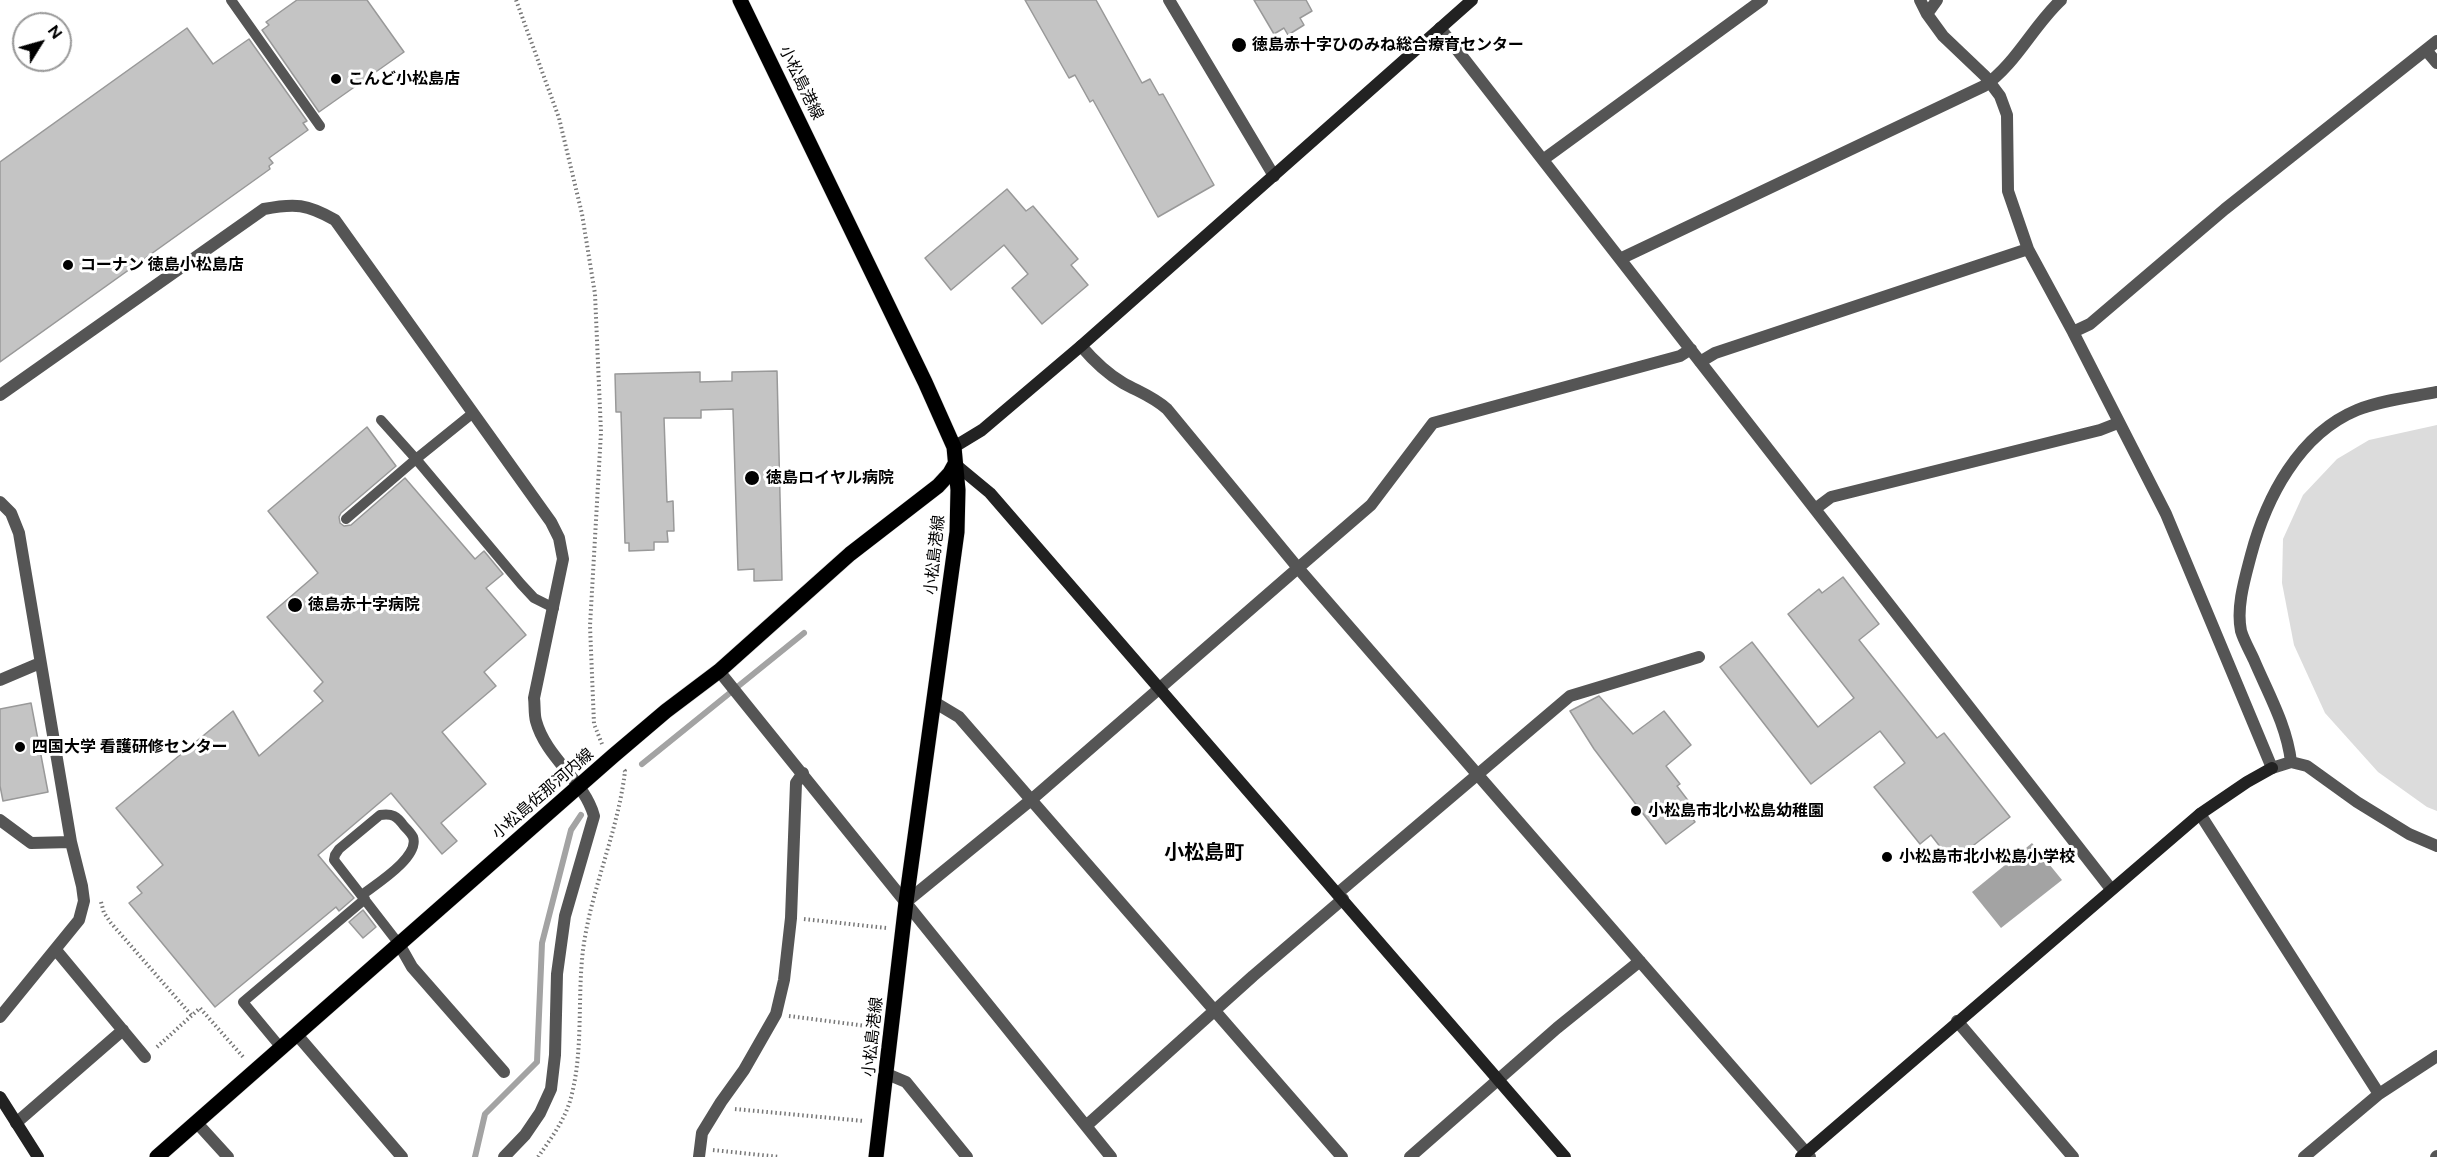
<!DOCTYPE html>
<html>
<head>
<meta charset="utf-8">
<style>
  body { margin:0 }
  #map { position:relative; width:2437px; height:1157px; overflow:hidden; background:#fff; font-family:Figtree,sans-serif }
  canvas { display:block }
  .north { position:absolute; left:12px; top:12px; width:60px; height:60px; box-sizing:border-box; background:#fff; border:2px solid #999; border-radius:50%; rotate:53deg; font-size:16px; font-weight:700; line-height:24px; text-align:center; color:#000 }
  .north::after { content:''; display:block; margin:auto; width:21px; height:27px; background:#000; clip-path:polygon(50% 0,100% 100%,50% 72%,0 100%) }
</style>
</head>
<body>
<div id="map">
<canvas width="2437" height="1157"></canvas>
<div class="north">N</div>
</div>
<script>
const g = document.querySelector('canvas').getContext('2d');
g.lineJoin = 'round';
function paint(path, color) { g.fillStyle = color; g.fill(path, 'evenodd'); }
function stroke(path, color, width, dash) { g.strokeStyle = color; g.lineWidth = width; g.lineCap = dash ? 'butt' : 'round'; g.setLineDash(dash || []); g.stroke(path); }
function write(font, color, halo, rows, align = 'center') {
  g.font = font + ' Figtree,"Noto Sans JP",sans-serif'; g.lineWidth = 6; g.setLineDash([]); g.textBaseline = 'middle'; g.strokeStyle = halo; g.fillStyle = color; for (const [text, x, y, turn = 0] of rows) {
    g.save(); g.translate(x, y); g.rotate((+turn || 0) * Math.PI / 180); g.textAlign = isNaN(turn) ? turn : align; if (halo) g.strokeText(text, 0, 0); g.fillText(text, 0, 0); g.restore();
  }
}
const green = new Path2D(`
  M 2437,425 L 2437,811 L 2427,807 L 2378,772 L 2325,713 L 2294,645 L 2282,583 L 2283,539 L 2303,495 L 2337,459 L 2369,440 Z`);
const water = new Path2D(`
  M 2032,843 L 2062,880 L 2001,928 L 1972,892 Z`);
const stream = new Path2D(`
  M 642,764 L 804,633
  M 475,1157 L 485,1114 L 537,1062 L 542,943 L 571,830 L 581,815`);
const building = new Path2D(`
  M 297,0 L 367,0 L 404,52 L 319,112 L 262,30 L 269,25 L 266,22 Z
  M 1025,0 L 1096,0 L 1142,83 L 1150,79 L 1159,95 L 1163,94 L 1214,185 L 1158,217 L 1093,100 L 1090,102 L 1075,75 L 1069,78 Z
  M 1254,0 L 1306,0 L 1312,11 L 1300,18 L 1304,25 L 1288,35 L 1284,28 L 1274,34 Z
  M 187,28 L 213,64 L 249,39 L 307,121 L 303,123 L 308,130 L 269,158 L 273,163 L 269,166 L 270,169 L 0,362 L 0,162 Z
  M 1007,189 L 1026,211 L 1033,206 L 1078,259 L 1071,265 L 1088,285 L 1042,324 L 1012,288 L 1028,274 L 1004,245 L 951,290 L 925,258 Z
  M 777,371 L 782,580 L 754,581 L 754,569 L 738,570 L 733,409 L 701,410 L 701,418 L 664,418 L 667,502 L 673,501 L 674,531 L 667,531 L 668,542 L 654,542 L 654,550 L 629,551 L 629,543 L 625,543 L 621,412 L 616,412 L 615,374 L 700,372 L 700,382 L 732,381 L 732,372 Z
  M 367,427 L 396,466 L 341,513 L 339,517 L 340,523 L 344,526 L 351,525 L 405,478 L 475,559 L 484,551 L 503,574 L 486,588 L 526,635 L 484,672 L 496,686 L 442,732 L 486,784 L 441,823 L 457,841 L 442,854 L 391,793 L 318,855 L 354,898 L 339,911 L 336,907 L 215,1007 L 129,903 L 142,893 L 137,887 L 163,865 L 116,808 L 233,711 L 259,756 L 323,701 L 314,691 L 323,682 L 267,617 L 318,573 L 268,511 Z
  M 1843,577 L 1879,624 L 1859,640 L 1937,738 L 1944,733 L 2010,817 L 1952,862 L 1931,835 L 1920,844 L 1874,787 L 1905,763 L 1880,731 L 1811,784 L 1720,667 L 1752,642 L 1818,727 L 1854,698 L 1788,614 L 1819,589 L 1822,593 Z
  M 1599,696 L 1633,734 L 1664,711 L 1691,745 L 1666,766 L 1680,784 L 1677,786 L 1699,815 L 1693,819 L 1695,822 L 1666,844 L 1594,749 L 1570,711 Z
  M 31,703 L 48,792 L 3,801 L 0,786 L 0,709 Z
  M 363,910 L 376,927 L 363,938 L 349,922 Z`);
const path = new Path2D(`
  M 516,0 L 559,118 L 582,214 L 595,294 L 601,432 L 590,626 L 594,724 L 602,744
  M 101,902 L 104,913 L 111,923 L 192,1016
  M 804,919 L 886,928
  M 789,1016 L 874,1027
  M 157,1047 L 200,1008 L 244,1058
  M 735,1109 L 864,1121
  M 713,1150 L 780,1157
  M 538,1157 C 550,1140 564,1121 570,1101 C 584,1053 577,1000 583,950 C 591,889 618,832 625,771 L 622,768`);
const lane = new Path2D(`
  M 231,0 L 320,126
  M 381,420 L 416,459 L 473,413
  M 346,519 L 416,459 L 521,584 L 534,598 L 554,608
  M 362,895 C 376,884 420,857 413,837 C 411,833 407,829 404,826 C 397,816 392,813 380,815 L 339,849 L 335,855 L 334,860 L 399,944
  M 282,1049 L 243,1002 L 365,899`);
const street = new Path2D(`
  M 1169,0 L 1274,176
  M 1920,0 L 1927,14 L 1943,36 L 1985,76 L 2000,96 L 2007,115 L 2008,191 L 2028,249 L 2073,332 L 2166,514 L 2272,768 L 2291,762 L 2307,766 L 2357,802 L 2409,834 L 2437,846
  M 1927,14 L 1937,0
  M 1440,28 L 2111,889
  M 2426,50 L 2437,63
  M 1544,159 L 1762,0
  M 1622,258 L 1984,86 C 2016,64 2033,26 2061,0
  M 2073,332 L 2090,324 L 2225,209 L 2437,41
  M 1081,346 C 1093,360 1106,373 1123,383 C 1139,392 1152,396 1167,409 L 1298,568 L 1810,1157
  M 1700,362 L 1715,353 L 2028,249
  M 0,395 L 264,209 C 295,203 307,204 335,220 L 551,522 L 559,538 L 563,559 L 534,698 C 535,705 534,714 536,721 C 546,758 584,780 594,816 L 565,916 L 557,974 L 555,1055 L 551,1089 L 540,1113 L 525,1135 L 504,1157
  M 0,502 L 11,513 L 19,533 L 71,842 L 82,886 L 84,901 L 79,920 L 0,1017
  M 1815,509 L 1831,497 L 2100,430 L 2118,423
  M 719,671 L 1111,1157
  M 0,680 L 40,663
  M 934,702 L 959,717 L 1342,1157
  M 2291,762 C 2287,726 2268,693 2254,660 C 2250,651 2244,641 2241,631 C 2236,607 2245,578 2251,555 C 2266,498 2299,434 2357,410 C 2382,400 2411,397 2437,392
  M 2200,814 L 2379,1094
  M 0,820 L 31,843 L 71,842
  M 1338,893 L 1570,696 L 1699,657
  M 906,902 L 1031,800 L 1298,568 L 1371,505 L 1433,423 L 1680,356 L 1691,349
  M 399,944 L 412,967 L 504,1072
  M 56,950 L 145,1057
  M 1957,1021 L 2073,1157
  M 298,1036 L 402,1157
  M 887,1074 L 906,1082 L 967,1157
  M 16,1123 L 123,1030
  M 197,1123 L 228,1157
  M 1086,1126 L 1253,976 L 1343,899
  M 699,1157 L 702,1133 L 721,1102 L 744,1070 L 776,1014 L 784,980 L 791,918 L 796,783 L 803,773
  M 1410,1157 L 1557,1028 L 1640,961
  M 2304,1157 L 2379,1094 L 2437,1056
  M 2436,1157 L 2437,1156`);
const secondary = new Path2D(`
  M 954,447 L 982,430 L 1081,346 L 1472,0
  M 955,464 L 990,493 L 1565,1157
  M 0,1097 L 38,1157
  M 1801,1157 L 2200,814 L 2247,782 L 2272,768`);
const primary = new Path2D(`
  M 740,0 L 925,382 L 954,447 L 958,490 L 957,532 L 906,902 L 876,1157
  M 157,1157 L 613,756 L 666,711 L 719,671 L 850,554 L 938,486 L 950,473 L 955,464`);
const markers = [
  [1239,45,8,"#000"],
  [336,79,6,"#000"],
  [68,265,6,"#000"],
  [752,478,8,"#000"],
  [295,605,8,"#000"],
  [20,747,6,"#000"],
  [1636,811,6,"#000"],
  [1887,857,6,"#000"]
];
const poiNames = [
  ["徳島赤十字ひのみね総合療育センター",1252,45],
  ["こんど小松島店",348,79],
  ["コーナン 徳島小松島店",80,265],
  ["徳島ロイヤル病院",766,478],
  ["徳島赤十字病院",308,605],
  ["四国大学 看護研修センター",32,747],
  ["小松島市北小松島幼稚園",1648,811],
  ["小松島市北小松島小学校",1899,857]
];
const streetNames = [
  ["小松島港線",801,83,64],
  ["小松島港線",935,555,-84],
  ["小松島佐那河内線",543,794,-41],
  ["小松島港線",873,1037,-84]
];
const quarterNames = [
  ["小松島町",1204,853]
];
paint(green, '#dcdcdc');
paint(water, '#a3a3a3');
stroke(stream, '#a3a3a3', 6);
paint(building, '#c4c4c4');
stroke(building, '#999', 1.5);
stroke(primary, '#dbdbdb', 16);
stroke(path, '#777', 4, [1.5, 3]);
stroke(lane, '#555', 10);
stroke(street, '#555', 12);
stroke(secondary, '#222', 12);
stroke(primary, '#000', 15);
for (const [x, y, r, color] of markers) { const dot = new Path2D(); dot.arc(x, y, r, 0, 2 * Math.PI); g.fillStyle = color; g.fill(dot); stroke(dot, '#fff', 2); }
write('bold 16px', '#000', '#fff', poiNames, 'left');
write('16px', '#000', '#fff', streetNames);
write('bold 20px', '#000', '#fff', quarterNames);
</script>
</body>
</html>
